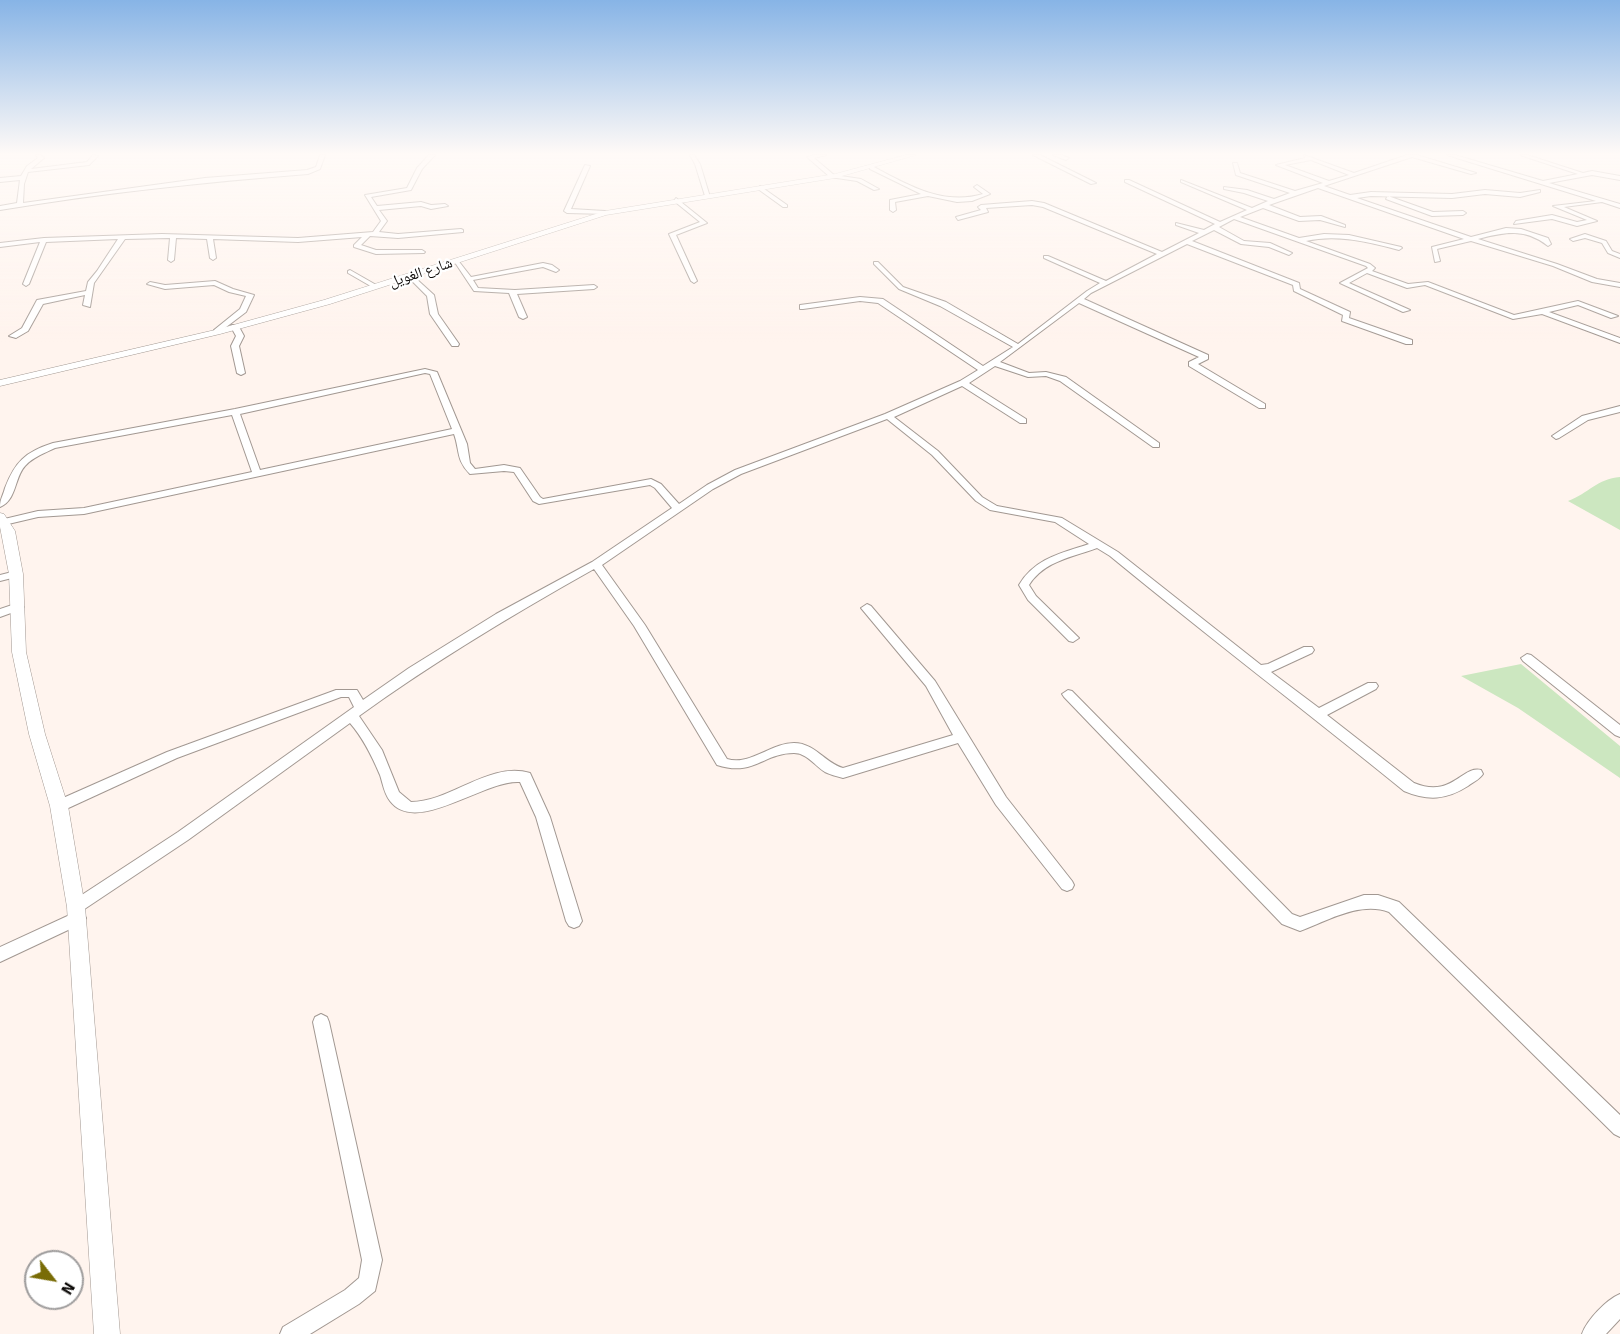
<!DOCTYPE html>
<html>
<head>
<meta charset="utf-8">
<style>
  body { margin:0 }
  #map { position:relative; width:1620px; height:1334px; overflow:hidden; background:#fff4ee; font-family:Signika,sans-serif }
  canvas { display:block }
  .north { position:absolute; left:24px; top:1250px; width:60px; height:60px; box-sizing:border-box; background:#fff; border:2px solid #9f9d9d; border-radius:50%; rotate:121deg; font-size:16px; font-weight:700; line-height:24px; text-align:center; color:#0e0b09 }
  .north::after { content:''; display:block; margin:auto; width:21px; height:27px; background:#796c06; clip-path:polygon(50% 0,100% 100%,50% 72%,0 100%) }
</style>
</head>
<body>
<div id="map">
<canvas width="1620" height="1334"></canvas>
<div class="north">N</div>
</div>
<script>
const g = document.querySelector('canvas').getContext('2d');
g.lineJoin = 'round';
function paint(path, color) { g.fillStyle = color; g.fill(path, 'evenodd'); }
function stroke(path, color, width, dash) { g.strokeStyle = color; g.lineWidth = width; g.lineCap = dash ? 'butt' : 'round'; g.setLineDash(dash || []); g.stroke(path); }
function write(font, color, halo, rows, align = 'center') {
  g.font = font + ' Signika,"Noto Naskh Arabic",sans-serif'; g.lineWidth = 4.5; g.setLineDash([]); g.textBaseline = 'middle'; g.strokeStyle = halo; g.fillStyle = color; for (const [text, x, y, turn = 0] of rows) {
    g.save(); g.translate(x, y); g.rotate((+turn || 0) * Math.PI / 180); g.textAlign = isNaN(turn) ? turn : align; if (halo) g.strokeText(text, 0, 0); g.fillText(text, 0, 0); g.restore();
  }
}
const green = new Path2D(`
  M 1620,477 L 1620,530 L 1568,501 C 1589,493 1597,479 1620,477 Z
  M 1521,664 L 1620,746 L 1620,778 L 1518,708 L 1461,676 Z`);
const minor = new Path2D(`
  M 36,155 L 41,155 L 44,158 L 31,169 L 87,162 L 93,155 L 98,156 L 89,165 L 28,172 L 24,184 L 23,203 L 205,178 L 307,170 L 316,167 L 320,155 L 325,155 L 320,169 L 308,174 C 205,182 102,193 0,210 L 0,206 L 17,203 L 20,180 L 0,182 L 0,178 L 21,176 L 27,166 L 38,158 Z
  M 429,155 L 435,155 L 422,169 L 411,190 L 371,197 L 377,206 L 421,202 L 431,205 L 445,204 L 448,206 L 431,209 L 421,206 L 379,210 L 387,221 L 379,232 L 398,234 L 461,229 L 463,230 L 463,232 L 398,238 L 370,236 L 361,245 L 376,250 L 422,250 L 425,252 L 424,253 L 376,254 L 354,247 L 354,245 L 362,237 L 298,242 L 213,239 L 216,258 L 213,260 L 210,258 L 207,239 L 176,238 L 174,260 L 171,262 L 168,260 L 170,238 L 125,239 L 94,283 L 90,307 L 83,305 L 85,295 L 43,304 L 28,331 L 16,338 L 9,336 L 22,328 L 37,300 L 86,291 L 88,282 L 97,271 L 118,239 L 46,242 L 29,284 L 26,286 L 23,284 L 40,242 L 0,247 L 0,243 L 44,238 L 162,234 L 298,238 L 373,232 L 381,221 L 365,195 L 407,188 L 417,168 Z
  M 690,155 L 694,155 L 700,164 L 710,197 L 705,196 L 695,164 Z
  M 815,155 L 826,155 L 814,158 L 834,175 L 861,179 L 879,189 L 874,190 L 857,181 L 830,177 L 807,157 Z
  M 1033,155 L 1040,155 L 1096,183 L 1091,184 Z
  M 1053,155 L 1061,155 L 1069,158 L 1066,160 Z
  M 1304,155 L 1354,173 L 1407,155 L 1417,155 L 1476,173 L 1471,174 L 1412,157 L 1324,186 L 1350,195 L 1371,192 L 1452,194 L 1485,190 L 1520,193 L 1540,190 L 1540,192 L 1520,197 L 1485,194 L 1452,198 L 1371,196 L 1357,198 L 1471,237 L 1506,228 L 1521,229 L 1548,238 L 1551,244 L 1548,246 C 1525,228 1506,232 1478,239 L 1557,264 L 1597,279 L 1620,283 L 1620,287 L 1592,282 L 1553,266 L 1471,241 L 1437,249 L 1440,261 L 1435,262 L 1432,247 L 1464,239 L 1318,188 L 1269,205 L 1300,217 L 1321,216 L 1345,225 L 1345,227 L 1320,220 L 1299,221 L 1263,208 L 1240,217 L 1299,238 L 1324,234 L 1349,235 L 1401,247 L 1402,248 L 1399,250 C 1369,242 1337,234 1306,241 L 1370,264 L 1375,268 L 1372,271 L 1408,284 L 1428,282 L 1514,315 L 1578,301 L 1618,316 L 1611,318 L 1578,305 L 1549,312 L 1620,338 L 1620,343 L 1542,314 L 1513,319 L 1425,285 L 1407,288 L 1367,273 L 1349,283 L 1410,310 L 1403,312 L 1340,283 L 1368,268 L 1366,266 L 1234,219 L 1219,227 L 1244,241 L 1270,243 L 1292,253 L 1289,255 L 1269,247 L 1241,244 L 1214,230 L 1192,241 L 1299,283 L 1300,289 L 1350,312 L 1349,318 L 1412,340 L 1412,344 L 1406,344 L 1342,321 L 1343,315 L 1294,291 L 1293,285 L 1187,244 L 1091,293 L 1084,299 L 1208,355 L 1208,359 L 1198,364 L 1265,404 L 1265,408 L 1259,408 L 1189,366 L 1189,362 L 1199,357 L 1079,303 L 1000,362 L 1029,373 L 1046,372 L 1066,377 L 1159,443 L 1159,447 L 1153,447 L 1060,381 L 1046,376 L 1028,377 L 995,366 L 969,383 L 1026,419 L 1026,423 L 1020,423 L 962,386 L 894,417 L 938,451 L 982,497 L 997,506 L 1062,518 L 1118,552 L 1261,665 L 1268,664 L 1304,647 L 1312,647 L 1314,650 L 1312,653 L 1271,672 L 1319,708 L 1368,683 L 1376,683 L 1378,686 L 1376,689 L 1327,715 L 1414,783 C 1452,799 1462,765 1481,770 L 1483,774 C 1479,780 1473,782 1468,786 C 1446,800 1428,801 1404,791 C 1307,712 1207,636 1110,556 L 1097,548 C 1073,557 1044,561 1029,585 L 1036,596 L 1079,638 L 1073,642 L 1069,641 L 1028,600 L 1019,585 C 1035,558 1062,553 1089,544 L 1055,522 L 990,510 L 976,501 L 932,455 L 887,419 L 741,474 L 713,489 L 602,565 L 645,625 L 727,759 C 750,766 771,743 794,743 C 815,743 825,763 843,768 L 953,735 L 926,686 L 861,608 L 867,604 L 871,606 L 935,681 L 1006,797 L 1072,881 L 1074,885 L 1072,889 L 1067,891 L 1062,889 L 996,805 L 958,743 L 843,778 C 837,776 831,775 825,772 C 815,766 807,753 794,753 C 763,753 754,777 717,765 L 634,626 L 594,569 C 512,615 435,661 359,716 L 382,750 L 399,792 L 411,802 C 451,802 489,761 530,773 L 550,817 L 582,921 L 579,926 L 574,928 L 569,926 L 566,921 L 536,817 L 520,782 C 485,779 416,836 390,801 C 384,793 383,784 380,775 C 372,756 363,738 350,723 L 188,840 L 80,912 L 83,913 L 86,918 L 83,923 L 0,962 L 0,947 L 74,913 L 71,912 L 68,907 L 71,902 L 178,832 L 354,707 L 349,697 L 341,697 L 177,758 L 64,810 L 59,811 L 54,810 L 52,806 L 54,802 L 167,752 L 336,690 L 357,690 L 363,700 L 409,668 L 496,614 L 592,562 L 672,508 L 655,488 L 650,485 L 539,504 L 533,501 L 514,472 L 504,471 L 470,474 C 456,460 460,451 454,434 L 84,514 L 38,517 L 4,525 L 0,524 L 0,520 L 38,511 L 84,508 L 252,472 L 232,415 L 55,448 C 45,453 33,457 25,466 C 14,478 17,500 0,507 C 0,499 3,496 5,488 C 15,462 25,452 53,443 L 235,409 L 425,369 L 437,372 L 467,444 L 470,463 L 475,469 L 504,465 L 520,468 L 540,497 L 543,499 L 651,479 L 661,484 L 679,504 L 707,485 L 735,470 L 885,414 L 960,381 L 978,370 L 878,303 L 860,301 L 803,309 L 800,309 L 800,305 L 860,297 L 883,299 L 983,366 L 1013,347 L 940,306 L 899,289 L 874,264 L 874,262 L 878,262 L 903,287 L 946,302 L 1018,344 L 1087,291 L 1100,283 L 1044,258 L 1044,256 L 1048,256 L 1106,281 L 1157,254 L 1043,207 L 1032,205 L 986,208 L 988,212 L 958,220 L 956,217 L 981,210 L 978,207 L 981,205 L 1032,201 L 1044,203 L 1162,252 L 1199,233 L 1176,225 L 1176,223 L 1204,230 L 1215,224 L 1125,182 L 1125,180 L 1129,180 L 1220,222 L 1247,210 L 1181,182 L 1181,180 L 1252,208 L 1268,201 L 1244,193 L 1224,189 L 1224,187 L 1247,190 L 1274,199 L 1290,193 L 1236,175 L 1233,163 L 1237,163 L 1240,173 L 1295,191 L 1323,183 L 1276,165 L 1305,158 ZM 1311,160 L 1349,175 L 1329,181 L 1285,165 ZM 425,373 L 430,374 L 452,429 L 260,470 L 240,414 Z
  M 1447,155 L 1455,155 L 1543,181 L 1578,174 L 1520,155 L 1527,155 L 1583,173 L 1592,171 L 1620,176 L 1620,180 L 1592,175 L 1549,183 L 1620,204 L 1620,208 L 1602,202 L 1564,207 L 1597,221 L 1577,226 L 1552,219 L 1514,224 L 1516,221 L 1552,215 L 1577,222 L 1587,220 L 1553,206 L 1596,201 Z
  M 585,165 L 590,166 L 571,209 L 605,211 L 607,214 L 567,213 L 564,211 Z
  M 870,167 L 874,167 C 908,185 943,206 983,194 L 974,187 L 977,185 L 990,194 L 972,201 L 957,202 L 928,196 L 895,202 L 896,210 L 893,212 L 890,210 L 890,200 L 921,194 L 870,169 Z
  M 760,186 L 787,205 L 787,207 L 783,207 L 758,189 Z
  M 1388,196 L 1433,212 L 1463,211 L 1466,213 L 1463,215 L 1432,216 L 1386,199 Z
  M 676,198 L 707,223 L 676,235 L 697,281 L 694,283 L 691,281 L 669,234 L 700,222 L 674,201 Z
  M 1585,234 L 1606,241 L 1612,251 L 1620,254 L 1620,258 L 1608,253 L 1602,243 L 1585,238 L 1573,241 L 1570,239 Z
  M 457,259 L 471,277 L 543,263 L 552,265 L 559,270 L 556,272 L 543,267 L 473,280 L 478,288 L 515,290 L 594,285 L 597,287 L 594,289 L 517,294 L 527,317 L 523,319 L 519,317 L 509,293 L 474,291 L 454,261 Z
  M 350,270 L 378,286 L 379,287 L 374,288 L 348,273 L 348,271 Z
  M 408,275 L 412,275 L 434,295 L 438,314 L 459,344 L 458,346 L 452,346 L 430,314 L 427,296 L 408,277 Z
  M 215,281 L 233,289 L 254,295 L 246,312 L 217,334 L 214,334 L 214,330 L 240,309 L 246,296 L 229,292 L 214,285 L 165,289 L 147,284 L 150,282 L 165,285 Z
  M 232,325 L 238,325 L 244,336 L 239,346 L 245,373 L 241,375 L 237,373 L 231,346 L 236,336 L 231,327 Z
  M 1620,406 L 1620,412 L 1588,420 L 1559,438 L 1556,439 L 1552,436 L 1582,416 Z
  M 16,571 L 20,572 L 21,574 L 20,576 L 0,581 L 0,575 Z
  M 18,603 L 24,607 L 22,609 L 0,617 L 0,609 Z
  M 1527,654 L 1531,655 L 1620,725 L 1620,737 L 1615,735 L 1523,661 L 1521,658 Z
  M 1068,690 L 1072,691 L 1292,914 L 1300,917 L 1364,895 L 1378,895 L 1399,902 L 1620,1115 L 1620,1137 L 1614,1134 L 1389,912 C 1360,901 1327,921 1300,931 L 1282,924 L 1064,697 L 1062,694 Z
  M 321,1014 L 327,1017 L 329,1022 L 382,1260 L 375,1291 L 359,1304 L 310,1334 L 280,1334 L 283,1327 L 345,1290 L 359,1278 L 362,1260 L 313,1022 L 315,1017 Z
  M 1620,1294 L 1620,1319 L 1606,1334 L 1582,1334 C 1587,1320 1606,1300 1620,1294 Z`);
const tertiary = new Path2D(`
  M 906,155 L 916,155 L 835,178 L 606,215 L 330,304 L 220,334 L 0,386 L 0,380 L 215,330 L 324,300 L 605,211 L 835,174 Z
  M 0,513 L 4,514 L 15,531 L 23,574 L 26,652 L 45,734 L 68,806 L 85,907 L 120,1334 L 94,1334 L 67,907 L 50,806 L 29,734 L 12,652 L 9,574 L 0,527 Z`);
const farStreetnames = [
  ["شارع الغويل",421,273,-18]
];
paint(green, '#cce7c0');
stroke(minor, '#a29892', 2);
stroke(tertiary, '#a29892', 1);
paint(minor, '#fff');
paint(tertiary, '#fff');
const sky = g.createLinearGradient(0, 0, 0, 342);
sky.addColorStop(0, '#87b4e6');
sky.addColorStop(0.45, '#fffaf7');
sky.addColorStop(1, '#fffaf700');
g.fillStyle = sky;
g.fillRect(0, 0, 1620, 342);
write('15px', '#0e0b09', '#fff', farStreetnames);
</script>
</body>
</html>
